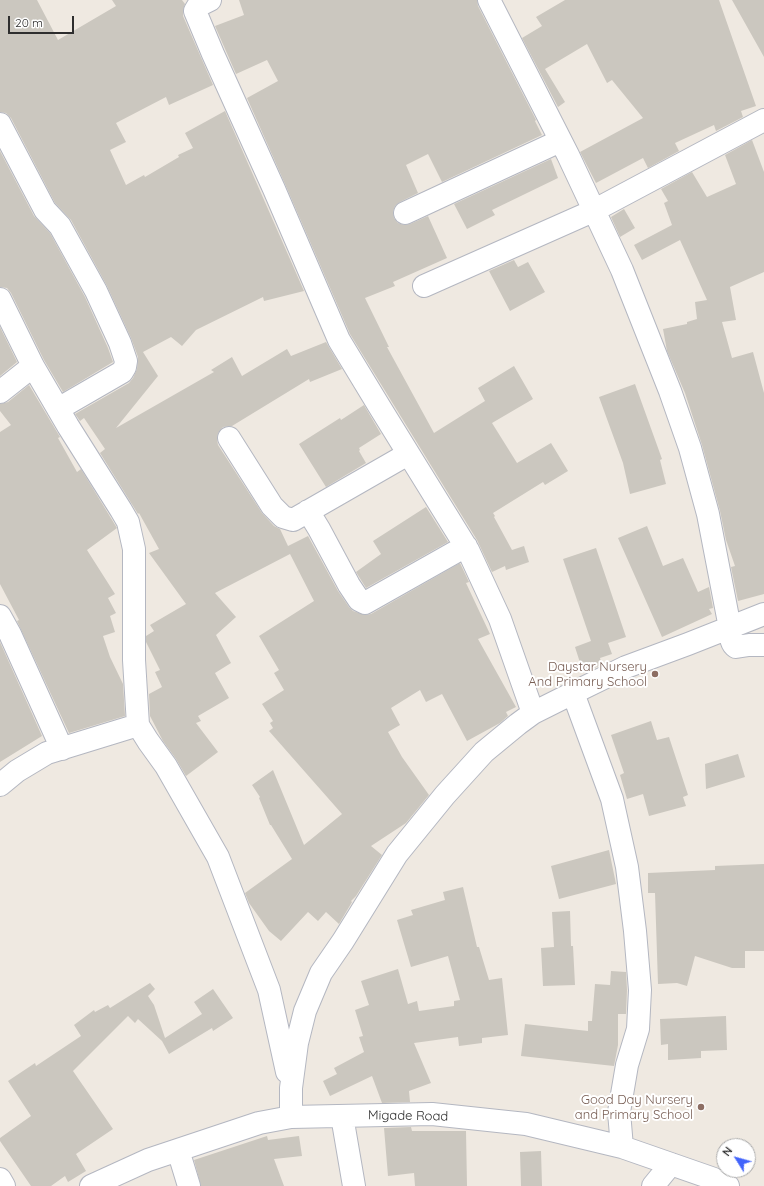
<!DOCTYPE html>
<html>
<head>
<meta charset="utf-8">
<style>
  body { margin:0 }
  #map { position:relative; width:764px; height:1186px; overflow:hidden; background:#efe9e1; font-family:Quicksand,sans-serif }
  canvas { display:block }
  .north { position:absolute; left:716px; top:1138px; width:40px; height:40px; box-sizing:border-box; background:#fff; border:1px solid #ababab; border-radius:50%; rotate:307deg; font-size:11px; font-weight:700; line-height:16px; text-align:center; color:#2e2e2e }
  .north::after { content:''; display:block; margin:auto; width:14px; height:18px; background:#4264fb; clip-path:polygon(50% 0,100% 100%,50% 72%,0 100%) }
  .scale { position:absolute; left:8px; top:16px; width:66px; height:18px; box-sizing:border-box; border:2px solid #2e2e2e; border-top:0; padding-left:5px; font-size:12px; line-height:14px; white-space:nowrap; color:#2e2e2e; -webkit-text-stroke:3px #fff; paint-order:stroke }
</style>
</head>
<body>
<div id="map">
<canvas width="764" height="1186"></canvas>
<div class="north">N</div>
<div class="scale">20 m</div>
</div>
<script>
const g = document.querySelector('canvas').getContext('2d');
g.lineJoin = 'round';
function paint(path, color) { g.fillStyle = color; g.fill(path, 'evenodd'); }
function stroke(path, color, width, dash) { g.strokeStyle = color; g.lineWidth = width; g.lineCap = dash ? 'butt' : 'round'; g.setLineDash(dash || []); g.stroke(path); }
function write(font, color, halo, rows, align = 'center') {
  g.font = font + ' Quicksand,sans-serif'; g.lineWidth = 4; g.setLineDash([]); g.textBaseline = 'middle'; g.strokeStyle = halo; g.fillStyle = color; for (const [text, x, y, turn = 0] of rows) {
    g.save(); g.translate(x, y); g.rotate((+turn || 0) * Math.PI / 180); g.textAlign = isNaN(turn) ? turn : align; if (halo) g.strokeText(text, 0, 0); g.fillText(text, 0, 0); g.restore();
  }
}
const building = new Path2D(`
  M 0,0 L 37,0 L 58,40 L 116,6 L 112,0 L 182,0 L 185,4 L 183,10 L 183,16 L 213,85 L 169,105 L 166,97 L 116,123 L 126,142 L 110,150 L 126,185 L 144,175 L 145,177 L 179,157 L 178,155 L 193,148 L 185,133 L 225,111 L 304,291 L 264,301 L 263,297 L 196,330 L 182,346 L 171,337 L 143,352 L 158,376 L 116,428 L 214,372 L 211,370 L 232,357 L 242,376 L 287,349 L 291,356 L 326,342 L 342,369 L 310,382 L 309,379 L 232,426 L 223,427 L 218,433 L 217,439 L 218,445 L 262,513 L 274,526 L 280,529 L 288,546 L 308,536 L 338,591 L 349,607 L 353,611 L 365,615 L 371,614 L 460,563 L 469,582 L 466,583 L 490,634 L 478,639 L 516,707 L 506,712 L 508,716 L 500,723 L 467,741 L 442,694 L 426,702 L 420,690 L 391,708 L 400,725 L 388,732 L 402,757 L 429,795 L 406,823 L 371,846 L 382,855 L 356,896 L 351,901 L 352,902 L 339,924 L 326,912 L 318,921 L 308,912 L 281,941 L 269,931 L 249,903 L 245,893 L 292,859 L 271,825 L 270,825 L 259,798 L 260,797 L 252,785 L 273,770 L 304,845 L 342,814 L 269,731 L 273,728 L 270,723 L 273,721 L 262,704 L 284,690 L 274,673 L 279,670 L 259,636 L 314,601 L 290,554 L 215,593 L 236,617 L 216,635 L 231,663 L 215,673 L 229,698 L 198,716 L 201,721 L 196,723 L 218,752 L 186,776 L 176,759 L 163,741 L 150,716 L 149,694 L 162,687 L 155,672 L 160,670 L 146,642 L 146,636 L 154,631 L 150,625 L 186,604 L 149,553 L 159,549 L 139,513 L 138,514 L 100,453 L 105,449 L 84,418 L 80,421 L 75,414 L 129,383 L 133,378 L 137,369 L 138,357 L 131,338 L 107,286 L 71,220 L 55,203 L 11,118 L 6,113 L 0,112 Z
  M 239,0 L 477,0 L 478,6 L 536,120 L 535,121 L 542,135 L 442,182 L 428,154 L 406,165 L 418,193 L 400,202 L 395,206 L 393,212 L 394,218 L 398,223 L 404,225 L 410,224 L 428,216 L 447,258 L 393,282 L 395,286 L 365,298 L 389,347 L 387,347 L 434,433 L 485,401 L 478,388 L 514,366 L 533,399 L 492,423 L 517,463 L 551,443 L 568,471 L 545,485 L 543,482 L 493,513 L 495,516 L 494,517 L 512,550 L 524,546 L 529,562 L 506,570 L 505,566 L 492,572 L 477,540 L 350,334 L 285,184 L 247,98 L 278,81 L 267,60 L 236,74 L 215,26 L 244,15 Z
  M 565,0 L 719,0 L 756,106 L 741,111 L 743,117 L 716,131 L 714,125 L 675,143 L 679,151 L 648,168 L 643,158 L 596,183 L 580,152 L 643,118 L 612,80 L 607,83 L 587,44 L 545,69 L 565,102 L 558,107 L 522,38 L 542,26 L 536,17 Z
  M 732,0 L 764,0 L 764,57 Z
  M 752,140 L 764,172 L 764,272 L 730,287 L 736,320 L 722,322 L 732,358 L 753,352 L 764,393 L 764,594 L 738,601 L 731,567 L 735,566 L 726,540 L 720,511 L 702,445 L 685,393 L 667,351 L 663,329 L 687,324 L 687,322 L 697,319 L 695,302 L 707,300 L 680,240 L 642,260 L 634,245 L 672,225 L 664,203 L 668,201 L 661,189 L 692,172 L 707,197 L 736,184 L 725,155 Z
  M 0,151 L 34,216 L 50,233 L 85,297 L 108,348 L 113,362 L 63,392 L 44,360 L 11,293 L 7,288 L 0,287 Z
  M 551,159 L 558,178 L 492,210 L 495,215 L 467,229 L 454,204 Z
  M 624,209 L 635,228 L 620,237 L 611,217 Z
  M 514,260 L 518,267 L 528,262 L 545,292 L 510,311 L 489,271 Z
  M 0,327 L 17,362 L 0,376 Z
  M 635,384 L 662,459 L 660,460 L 666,484 L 630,494 L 623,463 L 599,397 Z
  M 29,385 L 60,437 L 58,438 L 77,472 L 81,469 L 117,528 L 87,550 L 115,594 L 108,598 L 116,613 L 110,616 L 115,632 L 103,636 L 110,657 L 123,684 L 125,716 L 69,733 L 17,621 L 19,620 L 0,584 L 0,432 L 11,425 L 0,411 L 0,404 L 8,402 Z
  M 364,405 L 381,434 L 359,448 L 360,450 L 359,451 L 366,463 L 326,487 L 299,444 L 340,418 L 341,420 Z
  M 426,507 L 448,542 L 366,588 L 356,572 L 381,554 L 373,541 Z
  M 647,526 L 663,566 L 683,558 L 698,592 L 709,587 L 713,608 L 709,609 L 712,614 L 662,637 L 618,538 Z
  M 596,548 L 626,637 L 608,643 L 612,654 L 600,658 L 602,665 L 583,672 L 575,647 L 591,641 L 563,559 Z
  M 0,642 L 42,736 L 0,762 Z
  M 651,721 L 657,740 L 669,737 L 688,795 L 683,797 L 686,806 L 649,816 L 643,794 L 627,799 L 620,775 L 624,773 L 611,735 Z
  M 738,754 L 745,777 L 706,789 L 705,764 Z
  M 609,850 L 616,884 L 559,899 L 551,866 Z
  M 764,864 L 764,951 L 745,951 L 745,968 L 732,968 L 695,956 L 687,986 L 677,983 L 658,984 L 655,893 L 648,893 L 648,873 L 715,870 L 715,866 Z
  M 463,887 L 477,947 L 479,947 L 489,980 L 502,978 L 508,1035 L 482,1038 L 482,1043 L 459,1046 L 458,1037 L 414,1043 L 431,1083 L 409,1091 L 410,1102 L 382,1103 L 372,1076 L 330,1096 L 323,1081 L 337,1074 L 334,1068 L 364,1052 L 359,1037 L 363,1036 L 355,1010 L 369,1005 L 361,981 L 398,969 L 408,1004 L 417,1001 L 419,1011 L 454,1006 L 454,1001 L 460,1000 L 448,956 L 411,967 L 397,920 L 413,915 L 411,910 L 445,900 L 443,892 Z
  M 570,911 L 571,946 L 573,946 L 575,985 L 543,986 L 541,948 L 554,947 L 552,912 Z
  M 611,971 L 626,972 L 627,990 L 626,1014 L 618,1014 L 618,1045 L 614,1066 L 521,1056 L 525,1024 L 588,1031 L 588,1021 L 592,1021 L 595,984 L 610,985 Z
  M 150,983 L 155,989 L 148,996 L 154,1005 L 165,1038 L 202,1014 L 194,1002 L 213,989 L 233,1018 L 213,1031 L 212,1028 L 169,1054 L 162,1041 L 138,1019 L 135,1023 L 128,1016 L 73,1071 L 113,1129 L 76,1154 L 86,1171 L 68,1182 L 65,1176 L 51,1186 L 31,1186 L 0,1141 L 0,1138 L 31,1116 L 8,1081 L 35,1063 L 36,1066 L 81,1036 L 74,1025 L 94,1010 L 95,1012 L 108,1005 L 110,1008 Z
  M 726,1016 L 727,1050 L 701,1051 L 701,1058 L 668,1060 L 668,1044 L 661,1045 L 660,1019 Z
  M 411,1127 L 412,1131 L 466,1131 L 467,1186 L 415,1186 L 414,1173 L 388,1176 L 384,1128 Z
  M 267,1136 L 268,1140 L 299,1136 L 302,1156 L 274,1159 L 284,1186 L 201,1186 L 194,1160 Z
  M 541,1151 L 542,1186 L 521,1186 L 520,1152 Z`);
const street = new Path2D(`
  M 210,0 L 198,6 L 195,11 L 213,54 L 274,189 L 339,340 L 379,406 L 468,550 L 500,619 L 533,713
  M 489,0 L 568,155 L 622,270 L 670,391 L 690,448 L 708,514 L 730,628 C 731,635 730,643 736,647 L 749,645 L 764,645
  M 0,124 L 45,210 L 60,226 L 96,291 L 120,343 L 126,361 L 125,367 L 122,372 L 58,409
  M 405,213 L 560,141
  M 424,286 L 593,211 L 764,120
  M 0,299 L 33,366 L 68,426 L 121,510 L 128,522 L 134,549 L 134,660 L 138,725
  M 0,392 L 33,366
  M 229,438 L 272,506 L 283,517 L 293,520 L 408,454
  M 308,511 L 319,529 L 349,585 L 359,600 L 365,603 L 466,546
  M 0,616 L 10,634 L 62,749
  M 573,693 L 612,799 L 627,867 L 635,931 L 640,990 L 638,1029 L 627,1065 L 619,1112 L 622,1147
  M 0,785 L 17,771 L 47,753 L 138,725 L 148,741 L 166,766 L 218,857 L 269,990 L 287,1072
  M 342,1116 L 354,1186
  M 291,1117 L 291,1088 L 297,1043 L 305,1011 L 321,973 L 343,941 L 397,854 L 445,795 L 484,752 L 518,724 L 533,713 L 573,693 L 626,667 L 688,644 L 764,614
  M 178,1150 L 189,1186
  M 0,1179 L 4,1186
  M 91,1186 L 148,1160 L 259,1123 L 291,1117 L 432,1114 L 526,1124 L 622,1147 L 714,1179 L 728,1186
  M 653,1186 L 671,1164`);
const markers = [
  [655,674,4,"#8d6e63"],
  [701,1107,4,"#8d6e63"]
];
const educationNames = [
  ["Daystar Nursery",647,667],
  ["And Primary School",647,682],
  ["Good Day Nursery",693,1100],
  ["and Primary School",693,1115]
];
const streetNames = [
  ["Migade Road",408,1116,1]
];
paint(building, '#cbc7bf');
stroke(street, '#b4b7c1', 24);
stroke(street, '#fff', 22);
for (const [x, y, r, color] of markers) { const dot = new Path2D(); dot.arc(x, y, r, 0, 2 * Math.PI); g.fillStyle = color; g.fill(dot); stroke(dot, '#fff', 1.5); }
write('13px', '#785e54', '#fff', educationNames, 'right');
write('13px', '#2e2e2e', '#fff', streetNames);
</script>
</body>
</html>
